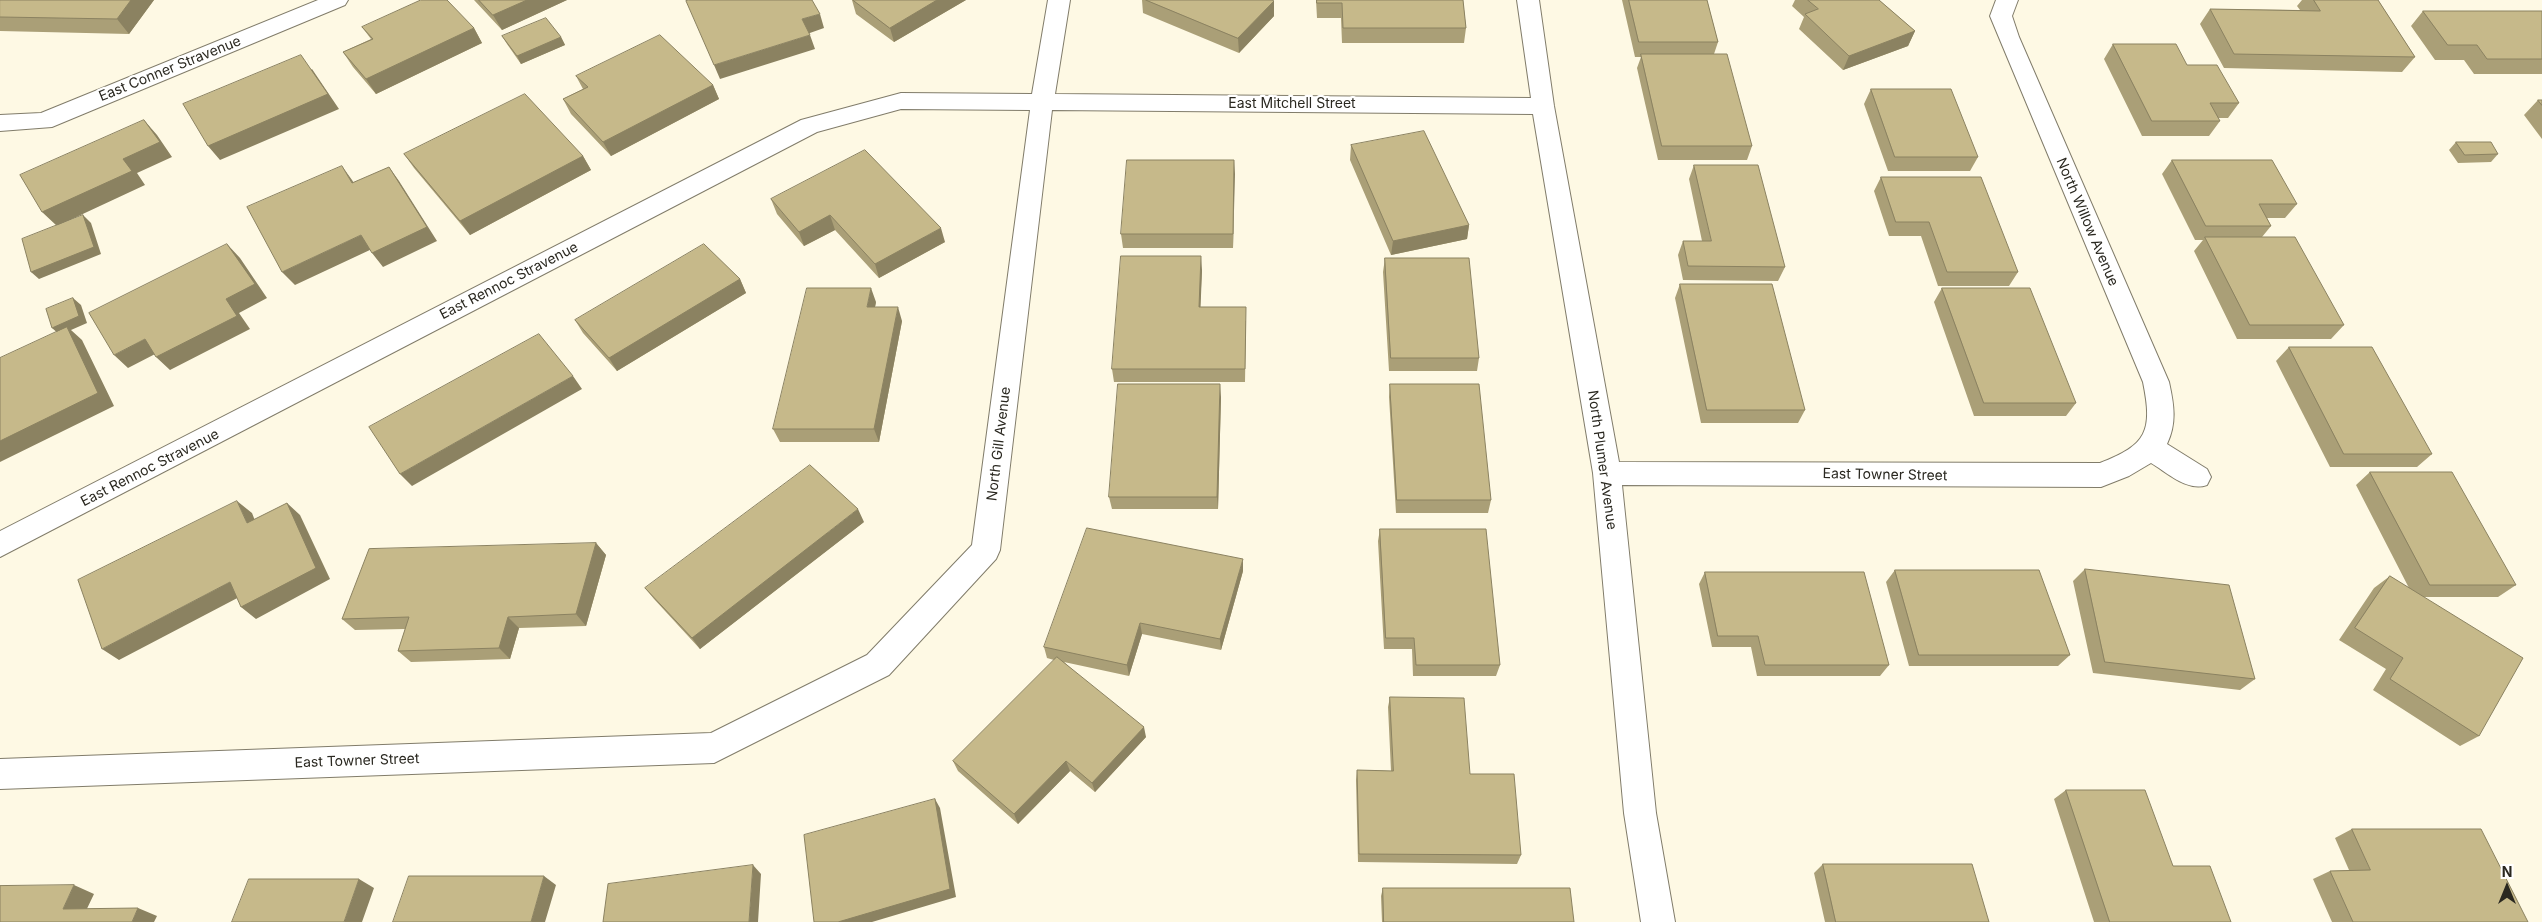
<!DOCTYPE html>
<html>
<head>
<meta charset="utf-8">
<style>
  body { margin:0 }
  #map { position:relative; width:2542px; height:922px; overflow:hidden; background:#fef9e4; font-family:Inter,sans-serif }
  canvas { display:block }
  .north { position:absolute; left:2482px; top:862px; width:50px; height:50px; -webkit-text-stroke:4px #fff; paint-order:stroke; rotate:0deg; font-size:14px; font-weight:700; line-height:20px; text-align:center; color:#2a2820 }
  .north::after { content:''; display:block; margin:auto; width:18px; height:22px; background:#2a2820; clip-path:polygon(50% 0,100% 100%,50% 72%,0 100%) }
</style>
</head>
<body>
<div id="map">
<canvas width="2542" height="922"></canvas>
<div class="north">N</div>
</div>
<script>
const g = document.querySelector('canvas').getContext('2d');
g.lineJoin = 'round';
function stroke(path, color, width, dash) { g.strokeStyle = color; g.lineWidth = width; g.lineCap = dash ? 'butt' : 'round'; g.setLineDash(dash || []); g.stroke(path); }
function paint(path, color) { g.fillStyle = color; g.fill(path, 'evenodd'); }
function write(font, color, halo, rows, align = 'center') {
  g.font = font + ' Inter,sans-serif'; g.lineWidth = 4.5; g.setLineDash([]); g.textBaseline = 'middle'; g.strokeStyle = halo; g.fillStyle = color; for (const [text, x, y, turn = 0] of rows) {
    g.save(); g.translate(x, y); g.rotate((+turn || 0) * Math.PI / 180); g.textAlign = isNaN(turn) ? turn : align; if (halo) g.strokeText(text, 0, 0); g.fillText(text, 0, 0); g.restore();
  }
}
const minor = new Path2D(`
  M 318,0 L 348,0 L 345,5 L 52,127 L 0,131 L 0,115 L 41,113 Z
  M 1048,0 L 1070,0 L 1055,94 L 1531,98 L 1517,0 L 1539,0 L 1554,106 L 1619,462 L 2100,463 C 2147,445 2153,431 2143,382 L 1990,16 L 1996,0 L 2018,0 L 2012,16 L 2019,37 L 2169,382 C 2174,405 2177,423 2167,444 L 2207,469 L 2211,477 L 2207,485 C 2187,492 2168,473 2151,463 L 2129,476 L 2101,487 L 1622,485 L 1656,813 L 1675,922 L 1641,922 L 1624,813 L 1593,473 L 1533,114 L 1052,110 L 1000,550 L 996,559 L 889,675 L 714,763 L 0,789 L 0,759 L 711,733 L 867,655 L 972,545 L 1030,110 L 901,109 L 817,132 L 0,557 L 0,531 L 801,120 L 901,93 L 1032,94 Z`);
const wall = new Path2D(`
  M 0,0 L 154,0 L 129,34 L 0,31 Z
  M 474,0 L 567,0 L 502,30 Z
  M 852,0 L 966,0 L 894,42 L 856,14 Z
  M 1142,0 L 1272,0 L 1274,16 L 1239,53 L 1143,13 Z
  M 1316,0 L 1463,0 L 1466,28 L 1464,43 L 1342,43 L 1341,18 L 1317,18 Z
  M 1622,0 L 1707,0 L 1718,42 L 1714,54 L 1752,146 L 1747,160 L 1658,160 L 1637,68 L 1641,57 L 1635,57 Z
  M 1795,0 L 1879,0 L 1915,31 L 1908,46 L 1843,70 L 1799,29 L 1804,17 L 1792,6 Z
  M 2302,0 L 2378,0 L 2415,57 L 2402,72 L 2224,68 L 2200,24 L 2210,9 L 2300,10 L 2297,6 Z
  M 2423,11 L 2542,11 L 2542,74 L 2474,74 L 2464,60 L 2435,60 L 2411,26 Z
  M 362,27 L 474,28 L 482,43 L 376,94 L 353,67 L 343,52 L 371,39 Z
  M 502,36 L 561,37 L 565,45 L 521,64 L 507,44 Z
  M 2113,44 L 2187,65 L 2239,103 L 2228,118 L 2218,118 L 2220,121 L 2209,136 L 2142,136 L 2104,59 Z
  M 576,76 L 713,85 L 719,99 L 611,156 L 571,114 L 563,99 L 583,89 Z
  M 1871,89 L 1978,157 L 1970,171 L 1888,171 L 1864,104 Z
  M 2538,100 L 2542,100 L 2542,139 L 2524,115 Z
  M 2456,142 L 2498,154 L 2491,162 L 2458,163 L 2449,150 Z
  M 1351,145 L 1469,225 L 1467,239 L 1391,255 L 1350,160 Z
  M 404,154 L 583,156 L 591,170 L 470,235 L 414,168 Z
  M 1234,160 L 1233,248 L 1123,248 L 1121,234 Z
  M 2172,160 L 2297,204 L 2285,218 L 2267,218 L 2271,226 L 2262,237 L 2344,325 L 2331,339 L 2237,339 L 2194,251 L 2203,240 L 2195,240 L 2162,174 Z
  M 1694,165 L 1785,267 L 1778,281 L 1683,280 L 1678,255 L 1683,241 L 1702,241 L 1689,179 Z
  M 1881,177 L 2018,272 L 2009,286 L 1938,286 L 1921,236 L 1889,236 L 1874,191 Z
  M 771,199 L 945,242 L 879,278 L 835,230 L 804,246 L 777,214 Z
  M 1385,258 L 1479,358 L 1477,371 L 1389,371 L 1383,272 Z
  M 1202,270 L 1200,307 L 1246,321 L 1245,382 L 1114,382 L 1112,369 Z
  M 740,279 L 746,293 L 617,371 L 583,333 L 575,320 Z
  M 1680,284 L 1805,410 L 1798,423 L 1701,423 L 1675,298 Z
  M 1942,288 L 2076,403 L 2066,416 L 1974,416 L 1934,302 Z
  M 876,302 L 875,307 L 902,321 L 879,442 L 780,442 L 773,429 Z
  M 2289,347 L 2432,454 L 2417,467 L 2330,467 L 2276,361 Z
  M 1390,384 L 1491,500 L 1488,513 L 1396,513 L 1389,397 Z
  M 1221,397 L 1218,509 L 1112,509 L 1109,497 Z
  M 2370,472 L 2516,585 L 2498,597 L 2424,597 L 2479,736 L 2460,746 L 2373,690 L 2386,669 L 2339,640 L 2374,588 L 2390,576 L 2409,588 L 2356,485 Z
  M 864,522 L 700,649 L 654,599 L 645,588 Z
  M 1380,529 L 1500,665 L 1496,676 L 1413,676 L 1412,649 L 1384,649 L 1378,541 Z
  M 596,543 L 606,555 L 586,626 L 519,628 L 510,659 L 411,662 L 398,651 L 405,629 L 355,630 L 342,619 Z
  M 2085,569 L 2255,679 L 2240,690 L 2093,673 L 2073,581 Z
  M 1895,570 L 2070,655 L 2058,666 L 1909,666 L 1886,582 Z
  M 1243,571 L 1221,650 L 1142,634 L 1129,676 L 1064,662 L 1146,737 L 1095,792 L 1070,771 L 1018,824 L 958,771 L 953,761 L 1054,660 L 1047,658 L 1044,647 Z
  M 1705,572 L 1889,665 L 1880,676 L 1757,676 L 1751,647 L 1712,647 L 1699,584 Z
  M 1390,697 L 1470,774 L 1521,855 L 1517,864 L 1358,862 L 1356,780 L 1357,770 L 1391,771 L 1388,707 Z
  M 2066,790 L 2173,866 L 2231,922 L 2094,922 L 2054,799 Z
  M 2352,829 L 2528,922 L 2332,922 L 2313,879 L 2330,871 L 2349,870 L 2335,838 Z
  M 1823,864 L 1989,922 L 1825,922 L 1814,873 Z
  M 1383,888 L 1574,922 L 1382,922 L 1381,896 Z`);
const shadedWall = new Path2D(`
  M 131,0 L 154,0 L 129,34 L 117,19 Z
  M 527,0 L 567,0 L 502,30 L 493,15 Z
  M 937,0 L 966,0 L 894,42 L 890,28 Z
  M 1274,1 L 1274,16 L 1239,53 L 1238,38 Z
  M 820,14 L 824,28 L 807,34 L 802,19 Z
  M 474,28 L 482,43 L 376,94 L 366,79 Z
  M 1915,31 L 1908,46 L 1843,70 L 1849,56 Z
  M 810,35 L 815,49 L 720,79 L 714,65 Z
  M 561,37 L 565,45 L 521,64 L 517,56 Z
  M 312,69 L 339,109 L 220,160 L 208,146 Z
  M 713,85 L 719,99 L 611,156 L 603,142 Z
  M 144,120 L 157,135 L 172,157 L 137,173 L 145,185 L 57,226 L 42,212 Z
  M 583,156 L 591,170 L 470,235 L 460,221 Z
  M 1234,160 L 1235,174 L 1233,248 L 1233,234 Z
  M 342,166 L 352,180 L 363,198 L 352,183 Z
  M 389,167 L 399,181 L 437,241 L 383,267 L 372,253 Z
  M 83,215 L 91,223 L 101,254 L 39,279 L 31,272 Z
  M 830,215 L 835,230 L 804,246 L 799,232 Z
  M 1469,225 L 1467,239 L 1391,255 L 1393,241 Z
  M 941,228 L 945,242 L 879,278 L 875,264 Z
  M 361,235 L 372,249 L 295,285 L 282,272 Z
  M 227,244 L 240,258 L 267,298 L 239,313 L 250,329 L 170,370 L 156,357 L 226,299 Z
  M 1201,256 L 1202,270 L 1200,321 L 1199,307 Z
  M 740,279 L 746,293 L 617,371 L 609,358 Z
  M 871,288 L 876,302 L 872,321 L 867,307 Z
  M 73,298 L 81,305 L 87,323 L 71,330 L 82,340 L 114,406 L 0,462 L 0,441 L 60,335 L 52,328 Z
  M 898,307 L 902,321 L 879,442 L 874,429 Z
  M 145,339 L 159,352 L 128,368 L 114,355 Z
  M 573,376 L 582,389 L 412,486 L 400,474 Z
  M 1220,384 L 1221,397 L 1218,509 L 1217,497 Z
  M 237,501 L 252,513 L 261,536 L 247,523 Z
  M 287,503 L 300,515 L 330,579 L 256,619 L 241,607 Z
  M 858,509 L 864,522 L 700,649 L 692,638 Z
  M 596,543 L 606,555 L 586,626 L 576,614 Z
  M 1243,559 L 1243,571 L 1221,650 L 1220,639 Z
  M 230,582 L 245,594 L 119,660 L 102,649 Z
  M 508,617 L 519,628 L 510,659 L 499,648 Z
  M 1140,623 L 1142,634 L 1129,676 L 1127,665 Z
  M 1144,727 L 1146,737 L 1095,792 L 1092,783 Z
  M 1066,761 L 1070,771 L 1018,824 L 1014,814 Z
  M 935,799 L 940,808 L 956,897 L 872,922 L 838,922 Z
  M 753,865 L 761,874 L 758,922 L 749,922 Z
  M 544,876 L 556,885 L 545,922 L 531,922 Z
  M 359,879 L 374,888 L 362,922 L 344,922 Z
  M 74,885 L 94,894 L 83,917 L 63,909 Z
  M 138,908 L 157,916 L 154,922 L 132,922 Z`);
const building = new Path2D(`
  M 0,0 L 131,0 L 117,19 L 0,17 Z
  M 421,0 L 447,0 L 474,28 L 366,79 L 343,52 L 373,39 L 362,27 Z
  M 479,0 L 527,0 L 493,15 Z
  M 689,0 L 812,0 L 820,14 L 802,19 L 810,35 L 714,65 L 686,1 Z
  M 853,0 L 937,0 L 890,28 Z
  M 1146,0 L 1272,0 L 1274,1 L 1238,38 Z
  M 1317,0 L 1463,0 L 1466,28 L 1343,28 L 1342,3 L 1317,3 Z
  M 1629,0 L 1707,0 L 1718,42 L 1639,42 Z
  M 1808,0 L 1879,0 L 1915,31 L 1849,56 L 1805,14 L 1818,9 Z
  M 2314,0 L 2378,0 L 2415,57 L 2234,54 L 2210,9 L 2320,11 Z
  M 2423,11 L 2542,11 L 2542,59 L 2487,59 L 2477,45 L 2448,45 Z
  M 546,18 L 561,37 L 517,56 L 502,36 Z
  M 660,35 L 713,85 L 603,142 L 563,99 L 588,87 L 576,76 Z
  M 2113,44 L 2176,44 L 2187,65 L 2217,65 L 2239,103 L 2210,103 L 2220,121 L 2152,121 Z
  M 1641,54 L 1727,54 L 1752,146 L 1662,146 Z
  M 301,55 L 328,94 L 208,146 L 183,104 Z
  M 1871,89 L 1951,89 L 1978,157 L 1895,157 Z
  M 525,94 L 583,156 L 460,221 L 404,154 Z
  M 2538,100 L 2542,100 L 2542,105 Z
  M 144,120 L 160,142 L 123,159 L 132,171 L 42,212 L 20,175 Z
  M 1424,131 L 1469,225 L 1393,241 L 1351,145 Z
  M 2456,142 L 2491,142 L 2498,154 L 2465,155 Z
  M 865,150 L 941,228 L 875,264 L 830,215 L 799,232 L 771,199 Z
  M 1127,160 L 1234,160 L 1233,234 L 1121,234 Z
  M 2172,160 L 2272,160 L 2297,204 L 2259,204 L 2271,226 L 2206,226 Z
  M 1694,165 L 1758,165 L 1785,267 L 1688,266 L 1683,241 L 1711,241 Z
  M 342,166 L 352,183 L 389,167 L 427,227 L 372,253 L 361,235 L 282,272 L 247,207 Z
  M 1881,177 L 1981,177 L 2018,272 L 1947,272 L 1929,222 L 1896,222 Z
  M 83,215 L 94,247 L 31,272 L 22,239 Z
  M 2205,237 L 2295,237 L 2344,325 L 2250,325 Z
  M 227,244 L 255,284 L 226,299 L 237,316 L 156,357 L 145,339 L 114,355 L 89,313 Z
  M 704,244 L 740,279 L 609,358 L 575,320 Z
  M 1121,256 L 1201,256 L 1199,307 L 1246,307 L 1245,369 L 1112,369 Z
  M 1385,258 L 1469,258 L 1479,358 L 1391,358 Z
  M 1680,284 L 1772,284 L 1805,410 L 1707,410 Z
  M 807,288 L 871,288 L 867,307 L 898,307 L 874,429 L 773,429 Z
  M 1942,288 L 2030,288 L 2076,403 L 1984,403 Z
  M 73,298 L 79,316 L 52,328 L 46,309 Z
  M 67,327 L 98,393 L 0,441 L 0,358 Z
  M 539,334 L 573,376 L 400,474 L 369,427 Z
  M 2289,347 L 2372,347 L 2432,454 L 2344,454 Z
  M 1118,384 L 1220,384 L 1217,497 L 1109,497 Z
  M 1390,384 L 1479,384 L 1491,500 L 1397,500 Z
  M 810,465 L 858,509 L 692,638 L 645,588 Z
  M 2370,472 L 2452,472 L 2516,585 L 2430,585 Z
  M 237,501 L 247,523 L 287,503 L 316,568 L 241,607 L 230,582 L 102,649 L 78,580 Z
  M 1087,528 L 1243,559 L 1220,639 L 1140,623 L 1127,665 L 1044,647 Z
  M 1380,529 L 1486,529 L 1500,665 L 1416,665 L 1414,638 L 1386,638 Z
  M 596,543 L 576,614 L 508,617 L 499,648 L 398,651 L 409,617 L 342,619 L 369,549 Z
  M 2085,569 L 2229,585 L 2255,679 L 2105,662 Z
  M 1895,570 L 2039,570 L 2070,655 L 1919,655 Z
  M 1705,572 L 1864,572 L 1889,665 L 1765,665 L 1758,636 L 1718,636 Z
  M 2390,576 L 2523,658 L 2479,736 L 2390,679 L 2403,658 L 2355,628 Z
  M 1057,657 L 1144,727 L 1092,783 L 1066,761 L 1014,814 L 953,761 Z
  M 1390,697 L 1464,698 L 1470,774 L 1514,774 L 1521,855 L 1359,854 L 1357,770 L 1393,771 Z
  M 2066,790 L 2145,790 L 2173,866 L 2210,866 L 2231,922 L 2110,922 Z
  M 935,799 L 950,889 L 838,922 L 814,922 L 804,835 Z
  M 2352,829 L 2481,829 L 2528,922 L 2353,922 L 2330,871 L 2370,870 Z
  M 1823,864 L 1972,864 L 1989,922 L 1836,922 Z
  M 753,865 L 749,922 L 603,922 L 608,884 Z
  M 409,876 L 544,876 L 531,922 L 393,922 Z
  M 249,879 L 359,879 L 344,922 L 232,922 Z
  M 74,885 L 63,909 L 138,908 L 132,922 L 0,922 L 0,886 Z
  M 1383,888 L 1570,888 L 1574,922 L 1384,922 Z`);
const streetNames = [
  ["East Conner Stravenue",170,69,-22],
  ["East Mitchell Street",1292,104],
  ["North Willow Avenue",2087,222,67],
  ["East Rennoc Stravenue",509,281,-27],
  ["North Gill Avenue",999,444,-83],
  ["North Plumer Avenue",1602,460,82],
  ["East Rennoc Stravenue",150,468,-27],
  ["East Towner Street",1885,475,1],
  ["East Towner Street",357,761,-2]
];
stroke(minor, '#817c6a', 2);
paint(minor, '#fff');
paint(wall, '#aa9f77');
paint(shadedWall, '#8b8261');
paint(building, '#c6b98a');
stroke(building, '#8b8261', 1);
write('14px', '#2a2820', '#fff', streetNames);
</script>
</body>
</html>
